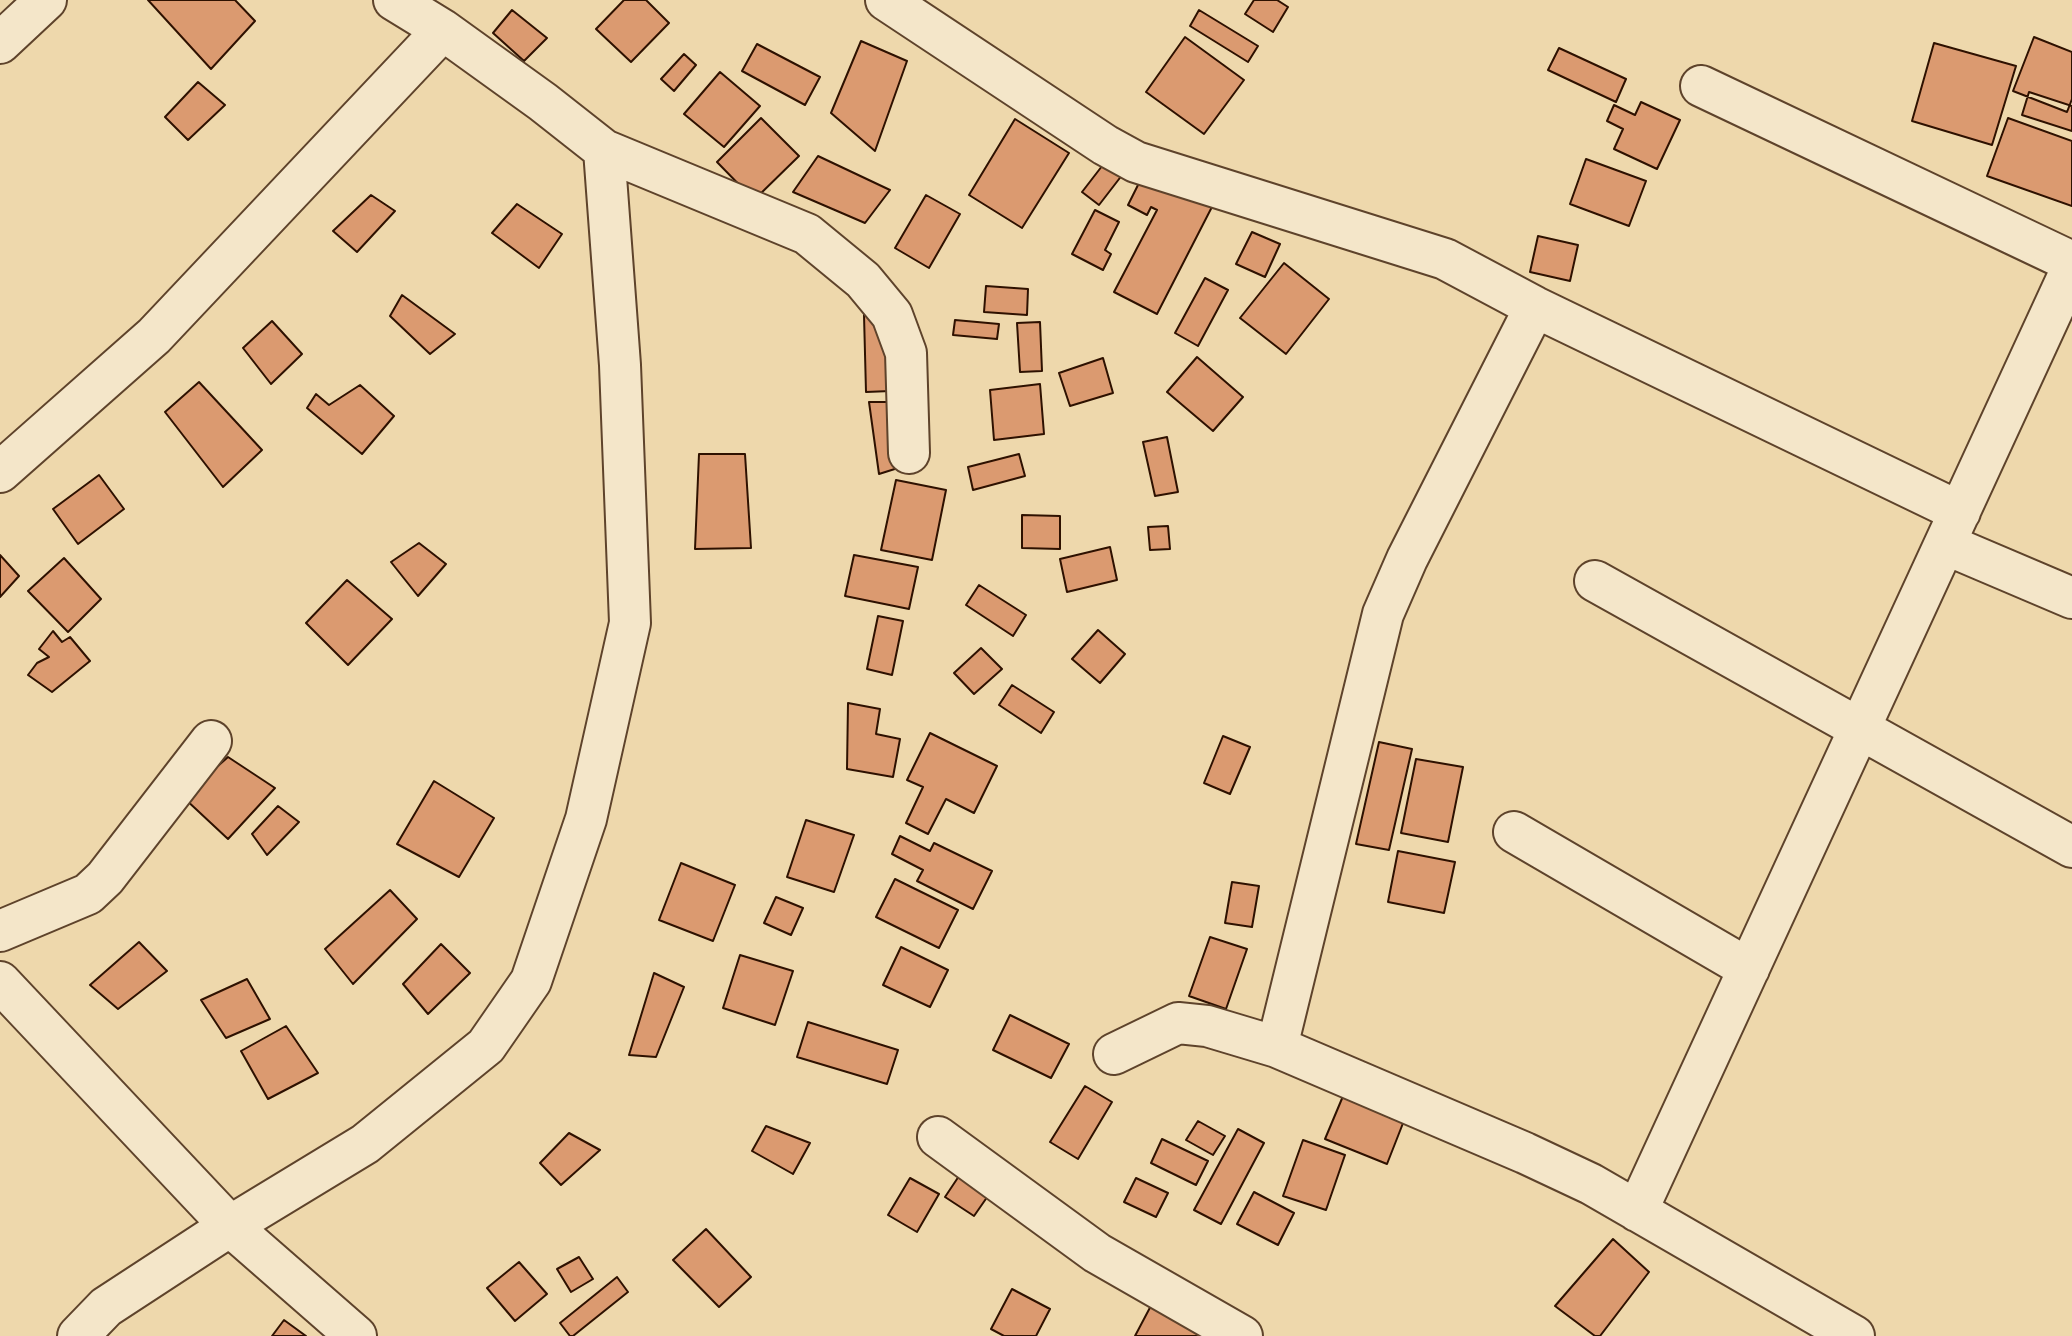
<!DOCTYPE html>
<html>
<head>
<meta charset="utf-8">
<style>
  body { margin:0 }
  canvas { display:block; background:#eed8ac }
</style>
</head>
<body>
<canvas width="2072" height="1336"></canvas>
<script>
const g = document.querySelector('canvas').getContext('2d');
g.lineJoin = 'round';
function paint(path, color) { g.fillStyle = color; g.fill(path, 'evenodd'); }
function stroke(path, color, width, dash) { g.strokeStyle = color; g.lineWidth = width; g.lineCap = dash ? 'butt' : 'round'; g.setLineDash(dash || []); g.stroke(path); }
const building = new Path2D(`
  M 148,0 L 235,0 L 255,21 L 211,69 Z
  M 624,0 L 646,0 L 669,23 L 631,62 L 596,29 Z
  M 1254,0 L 1277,0 L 1288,7 L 1273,32 L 1245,14 Z
  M 512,10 L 547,38 L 524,61 L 493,33 Z
  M 1199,10 L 1258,46 L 1248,62 L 1190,26 Z
  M 1185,37 L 1244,80 L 1204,134 L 1146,92 Z
  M 2034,37 L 2072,52 L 2072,99 L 2067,112 L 2013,91 Z
  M 861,41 L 907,61 L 875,151 L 831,113 Z
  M 1934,43 L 2016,66 L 1992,145 L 1912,121 Z
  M 757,44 L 820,77 L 805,105 L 742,71 Z
  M 1559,48 L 1626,79 L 1616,102 L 1548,70 Z
  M 684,54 L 696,65 L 674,91 L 661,79 Z
  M 720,72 L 760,106 L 724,147 L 684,114 Z
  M 198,82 L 225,105 L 188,140 L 165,117 Z
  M 2029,92 L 2072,106 L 2072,131 L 2022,115 Z
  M 1641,102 L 1680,120 L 1657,169 L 1614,149 L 1623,129 L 1607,121 L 1614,105 L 1635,115 Z
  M 761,118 L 799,156 L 754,200 L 717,162 Z
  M 2008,118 L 2072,141 L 2072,206 L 1987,176 Z
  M 1015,119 L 1069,153 L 1022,228 L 969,195 Z
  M 818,156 L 890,190 L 865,223 L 793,192 Z
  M 1109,157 L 1126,170 L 1099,205 L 1082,192 Z
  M 1586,159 L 1646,181 L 1629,226 L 1570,204 Z
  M 1147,167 L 1215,201 L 1157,314 L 1114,292 L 1157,210 L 1151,207 L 1147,215 L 1128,205 Z
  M 371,195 L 395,211 L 357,252 L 333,231 Z
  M 926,195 L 960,214 L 929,268 L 895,248 Z
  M 517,204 L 562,234 L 539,268 L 492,233 Z
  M 1095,210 L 1119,222 L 1105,250 L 1111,254 L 1103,270 L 1072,254 Z
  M 1252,232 L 1280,244 L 1265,277 L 1236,264 Z
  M 1538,236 L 1578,245 L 1570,281 L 1530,272 Z
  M 1284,263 L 1329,299 L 1286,354 L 1240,318 Z
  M 1205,278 L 1228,290 L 1198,346 L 1175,333 Z
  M 986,286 L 1028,289 L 1027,315 L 984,312 Z
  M 402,295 L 455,334 L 430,354 L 390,316 Z
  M 864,315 L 914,315 L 915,390 L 866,392 Z
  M 955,320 L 999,324 L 997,339 L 953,335 Z
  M 272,321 L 302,354 L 271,384 L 243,348 Z
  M 1040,322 L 1042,371 L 1020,372 L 1017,323 Z
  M 1197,357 L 1243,397 L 1213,431 L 1167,392 Z
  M 1103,358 L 1113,393 L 1070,406 L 1059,373 Z
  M 199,382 L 262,450 L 223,487 L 165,412 Z
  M 1040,384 L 1044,434 L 994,440 L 990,390 Z
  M 360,385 L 394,416 L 362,454 L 307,408 L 316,394 L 329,405 Z
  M 869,402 L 919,402 L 920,461 L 879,474 Z
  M 1167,437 L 1178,492 L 1155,496 L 1143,442 Z
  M 699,454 L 745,454 L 751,548 L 695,549 Z
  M 1019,454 L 1025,476 L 973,490 L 968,467 Z
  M 99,475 L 124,509 L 78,544 L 53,509 Z
  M 896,480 L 946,490 L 932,560 L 881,550 Z
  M 1022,515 L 1060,516 L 1060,549 L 1022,548 Z
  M 1168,526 L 1170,549 L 1150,550 L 1148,527 Z
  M 419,543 L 446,564 L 418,596 L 391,562 Z
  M 1110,547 L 1117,580 L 1067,592 L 1060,559 Z
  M 0,555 L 19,576 L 0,597 Z
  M 854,555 L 918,567 L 909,609 L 845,596 Z
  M 64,558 L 101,599 L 68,632 L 28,591 Z
  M 347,580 L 392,619 L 348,665 L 306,623 Z
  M 979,585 L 1026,615 L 1013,636 L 966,605 Z
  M 878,616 L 903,621 L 892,675 L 867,669 Z
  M 1098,630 L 1125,654 L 1100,683 L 1072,659 Z
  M 53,631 L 62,642 L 70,637 L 90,661 L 52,692 L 28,675 L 37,663 L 49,657 L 39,649 Z
  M 981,648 L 1002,669 L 974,694 L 954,673 Z
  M 1012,685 L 1054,712 L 1041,733 L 999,705 Z
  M 848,703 L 880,709 L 876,734 L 900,739 L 893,777 L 847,769 Z
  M 930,733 L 997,766 L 974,813 L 946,799 L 928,834 L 906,823 L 923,787 L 907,780 Z
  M 1223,736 L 1250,747 L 1230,794 L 1204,783 Z
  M 1379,742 L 1412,749 L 1389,850 L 1356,844 Z
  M 228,757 L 275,788 L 228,839 L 183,797 Z
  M 1416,759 L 1463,767 L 1448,842 L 1401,833 Z
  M 434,781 L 494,818 L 459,877 L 397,844 Z
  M 278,806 L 299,822 L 267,855 L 252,834 Z
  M 806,820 L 854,835 L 834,892 L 787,877 Z
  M 900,836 L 930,851 L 934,843 L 992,871 L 973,909 L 917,881 L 923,870 L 892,854 Z
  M 1398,851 L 1455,862 L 1444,913 L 1388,902 Z
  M 681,863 L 735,885 L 713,941 L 659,920 Z
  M 895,879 L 958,910 L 939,948 L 876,917 Z
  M 1232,882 L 1259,886 L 1252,927 L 1225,923 Z
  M 390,890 L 417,919 L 353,984 L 325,949 Z
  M 776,897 L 803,908 L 791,935 L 764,923 Z
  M 1210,937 L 1247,949 L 1226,1009 L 1189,996 Z
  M 139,942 L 167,971 L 118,1009 L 90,985 Z
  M 441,944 L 470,973 L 428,1014 L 403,984 Z
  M 901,947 L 948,970 L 930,1007 L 883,985 Z
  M 740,955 L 793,971 L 775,1025 L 723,1008 Z
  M 654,973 L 684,987 L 656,1057 L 629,1055 Z
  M 247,979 L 270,1019 L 226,1038 L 201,1000 Z
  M 1010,1015 L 1069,1044 L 1051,1078 L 993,1050 Z
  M 808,1022 L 898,1050 L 887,1084 L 797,1057 Z
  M 286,1026 L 318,1073 L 268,1099 L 241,1051 Z
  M 1085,1086 L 1112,1102 L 1078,1159 L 1050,1142 Z
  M 1346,1089 L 1407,1113 L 1387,1164 L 1325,1139 Z
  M 1198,1121 L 1225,1136 L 1213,1155 L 1186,1140 Z
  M 766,1126 L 810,1143 L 793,1174 L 752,1151 Z
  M 1238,1129 L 1264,1143 L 1221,1224 L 1194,1210 Z
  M 569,1133 L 600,1150 L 561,1185 L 540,1163 Z
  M 1162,1139 L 1208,1161 L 1196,1185 L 1151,1163 Z
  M 1303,1140 L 1345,1155 L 1326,1210 L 1283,1196 Z
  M 961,1173 L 990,1193 L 974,1216 L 945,1197 Z
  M 910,1178 L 939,1194 L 917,1232 L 888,1215 Z
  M 1136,1178 L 1168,1193 L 1156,1217 L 1124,1202 Z
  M 1254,1192 L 1294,1213 L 1278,1245 L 1237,1224 Z
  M 706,1229 L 751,1277 L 719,1307 L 673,1260 Z
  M 1613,1239 L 1649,1272 L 1600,1336 L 1595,1336 L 1555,1306 Z
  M 579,1257 L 593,1279 L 571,1292 L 557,1269 Z
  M 519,1262 L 547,1294 L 515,1321 L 487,1288 Z
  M 617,1277 L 628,1292 L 573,1336 L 570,1336 L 560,1323 Z
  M 1012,1289 L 1050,1309 L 1036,1336 L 1004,1336 L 991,1329 Z
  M 1154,1300 L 1204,1326 L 1198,1336 L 1135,1336 Z
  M 284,1320 L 306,1336 L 272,1336 Z`);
const street = new Path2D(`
  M 394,0 L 443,30 L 543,102 L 604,150 L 807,234 L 863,280 L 892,315 L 906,353 L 909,453
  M 886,0 L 1105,145 L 1136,162 L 1445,259 L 1535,307 L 1960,512
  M 0,43 L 46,0
  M 1701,86 L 2072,262
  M 0,472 L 154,336 L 443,30
  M 1945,544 L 2072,598
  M 1595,581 L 2072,847
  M 1514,832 L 1749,969
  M 0,931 L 88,894 L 105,878 L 211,741
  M 0,982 L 230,1226 L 356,1336
  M 1277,1047 L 1383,614 L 1407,559 L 1535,307
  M 1114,1054 L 1178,1023 L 1207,1026 L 1277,1047 L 1525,1153 L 1591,1184 L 1854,1336
  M 938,1137 L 1097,1253 L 1242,1336
  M 1637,1211 L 2072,268
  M 78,1336 L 106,1307 L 230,1226 L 365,1144 L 486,1046 L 531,981 L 586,819 L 630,623 L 620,365 L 604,150`);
paint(building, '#db9a70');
stroke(building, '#2e1100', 2);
stroke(street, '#5e432b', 44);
stroke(street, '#f4e6c9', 40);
</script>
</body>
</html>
